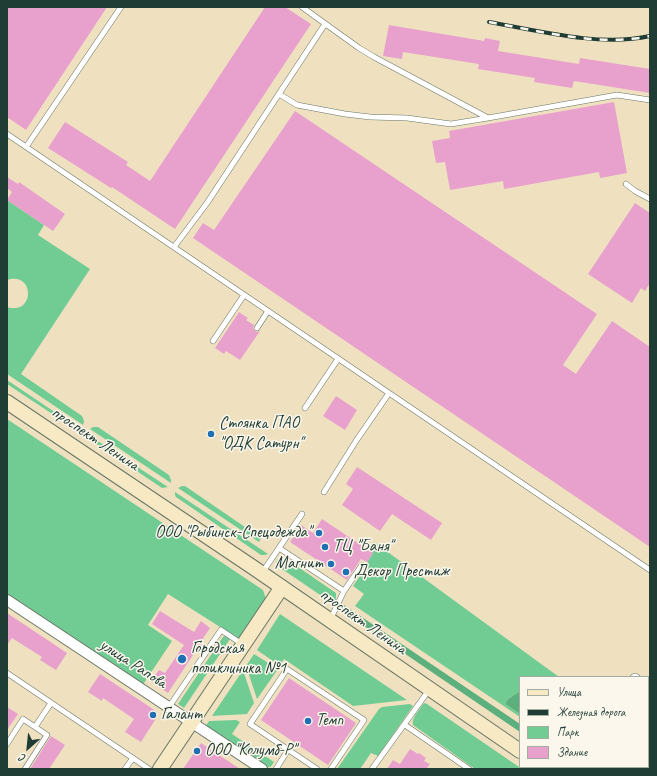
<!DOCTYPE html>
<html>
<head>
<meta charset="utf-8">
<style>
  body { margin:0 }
  #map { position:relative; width:657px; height:776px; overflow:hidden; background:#efe1c0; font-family:Caveat,sans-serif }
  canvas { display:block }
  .frame { position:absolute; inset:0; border:8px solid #1f3d34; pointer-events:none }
  .legend { position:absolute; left:519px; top:676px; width:130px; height:92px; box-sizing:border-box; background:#fbf7ec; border:1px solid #a3ada2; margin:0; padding:5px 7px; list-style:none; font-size:12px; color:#1f3d34 }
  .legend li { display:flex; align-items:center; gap:8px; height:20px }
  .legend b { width:20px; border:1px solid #a3ada2 }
  .north { position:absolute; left:8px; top:728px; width:40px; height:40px; -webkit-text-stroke:3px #fbf7ec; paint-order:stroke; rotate:207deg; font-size:11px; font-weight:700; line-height:16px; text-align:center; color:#1f3d34 }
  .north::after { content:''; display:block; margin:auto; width:14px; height:18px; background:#1f3d34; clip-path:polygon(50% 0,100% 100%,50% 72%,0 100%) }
</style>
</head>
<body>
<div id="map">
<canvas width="657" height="776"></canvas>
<div class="frame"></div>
<ul class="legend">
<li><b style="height:5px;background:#f6e9c3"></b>Улица</li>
<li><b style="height:5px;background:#1f3d34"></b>Железная дорога</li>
<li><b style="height:11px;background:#71cc93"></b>Парк</li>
<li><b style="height:11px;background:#e8a1cd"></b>Здание</li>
</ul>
<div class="north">С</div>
</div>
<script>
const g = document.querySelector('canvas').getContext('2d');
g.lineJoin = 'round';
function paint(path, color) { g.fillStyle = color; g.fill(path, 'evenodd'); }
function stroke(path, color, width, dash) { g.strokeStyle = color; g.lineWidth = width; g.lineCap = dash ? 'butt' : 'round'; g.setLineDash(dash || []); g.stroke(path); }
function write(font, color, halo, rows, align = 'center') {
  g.font = font + ' Caveat,sans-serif'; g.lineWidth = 3; g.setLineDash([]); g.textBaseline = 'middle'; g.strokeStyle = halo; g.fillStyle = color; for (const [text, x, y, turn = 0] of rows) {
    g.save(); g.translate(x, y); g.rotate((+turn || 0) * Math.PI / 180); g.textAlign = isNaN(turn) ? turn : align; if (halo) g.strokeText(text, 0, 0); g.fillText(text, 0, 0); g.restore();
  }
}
const green = new Path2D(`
  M 7,200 L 44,225 L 38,235 L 90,269 L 21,374 L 82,416 L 84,421 L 83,425 L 7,374 L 7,307 C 35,316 35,271 7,280 Z
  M 7,380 L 80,429 L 75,429 L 7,384 Z
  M 7,419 L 263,590 L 266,599 L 242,638 L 239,639 L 168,594 L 148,625 L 172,641 L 142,686 L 7,597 Z
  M 93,427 L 98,427 L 169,475 L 171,480 L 171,483 L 90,429 Z
  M 87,434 L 168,487 L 162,488 L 89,439 Z
  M 182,486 L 185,486 L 261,538 L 259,542 L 178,488 Z
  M 175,492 L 268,554 L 265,555 L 261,555 L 176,497 L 175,495 Z
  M 374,542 L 559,677 L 520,677 L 520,691 L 508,699 L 505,704 L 520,714 L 520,717 L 355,606 L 364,594 L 353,586 L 368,564 L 367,562 L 373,553 L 368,550 Z
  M 281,558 L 285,558 L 336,593 L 336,600 L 334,601 L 329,601 L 279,567 L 277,565 L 276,562 L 278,559 Z
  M 280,614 L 407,700 L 353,706 L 284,659 L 280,666 L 257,650 Z
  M 225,636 L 230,639 L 184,708 L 178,704 L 223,637 Z
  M 254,654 L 278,669 L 257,699 L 246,666 Z
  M 243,670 L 254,703 L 247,714 L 212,716 Z
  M 425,703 L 427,704 L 522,769 L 475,769 L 413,725 C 411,718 419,711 423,704 Z
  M 410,704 L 413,706 L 378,756 L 371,753 L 360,769 L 337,769 L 379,709 L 382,707 Z
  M 236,720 L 240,722 L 232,734 L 274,762 C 271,767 270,768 264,767 L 205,727 L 209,721 Z`);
const forest = new Path2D(`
  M 341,603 L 520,724 L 520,732 L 342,611 L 340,608 Z
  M 520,691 L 520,714 L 505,704 L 508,699 Z`);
const building = new Path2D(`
  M 7,7 L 107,7 L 26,130 L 7,117 Z
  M 265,7 L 285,7 L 311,24 L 175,229 L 112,187 L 111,188 L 48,148 L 65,122 L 128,162 L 126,165 L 150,181 Z
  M 389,25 L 484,41 L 485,38 L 500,41 L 498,51 L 579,64 L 580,58 L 650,69 L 650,93 L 574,81 L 572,88 L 534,82 L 535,78 L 478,69 L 479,64 L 403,52 L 402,59 L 383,56 Z
  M 614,102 L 627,173 L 600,178 L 599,172 L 504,189 L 503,181 L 450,190 L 445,162 L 436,163 L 432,141 L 450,138 L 449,131 Z
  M 295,111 L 597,314 L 563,365 L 576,374 L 612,321 L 650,347 L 650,547 L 193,238 L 203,223 L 214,230 Z
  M 7,177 L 18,184 L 19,182 L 65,214 L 53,231 L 7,200 L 12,192 L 7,188 Z
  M 635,203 L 650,213 L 650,283 L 645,291 L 641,288 L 632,303 L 588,274 Z
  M 239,312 L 248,318 L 246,320 L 254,325 L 253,328 L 255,331 L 257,332 L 260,331 L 240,360 L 226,351 L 224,354 L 215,348 Z
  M 336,396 L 357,410 L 345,430 L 323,416 Z
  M 357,467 L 442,523 L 431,540 L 392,514 L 380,531 L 342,505 L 353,489 L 346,484 Z
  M 322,519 L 373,553 L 367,562 L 361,559 L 347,580 L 290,542 L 301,525 L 313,533 Z
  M 160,611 L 194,632 L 201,621 L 210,628 L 200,643 L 204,649 L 203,650 L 197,649 L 168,693 L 151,681 L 159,670 L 165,673 L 184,645 L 152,624 Z
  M 7,613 L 67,653 L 56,670 L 40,660 L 42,657 L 12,638 L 7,645 Z
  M 100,674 L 156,711 L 157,717 L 141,742 L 125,732 L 134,719 L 103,698 L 102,701 L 88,692 Z
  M 289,678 L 356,723 L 328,765 L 261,720 Z
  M 7,707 L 18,714 L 7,730 Z
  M 51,736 L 65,745 L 49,769 L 30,769 Z
  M 201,743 L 240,769 L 183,769 Z
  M 410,749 L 418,754 L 419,753 L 426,758 L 424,761 L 430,764 L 426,769 L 387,769 L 393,760 L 400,764 Z`);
const lane = new Path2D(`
  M 302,7 L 359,48 L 374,57 L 488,118
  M 279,94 L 297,105 L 345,114 L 370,117 L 407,118 L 451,124 L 488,118 L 617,95 L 650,100
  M 7,134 L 650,570
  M 26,147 L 121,7
  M 626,184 L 635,191 L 650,199
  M 174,247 L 207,203 L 325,24
  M 257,328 L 268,311
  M 213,341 L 244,295
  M 305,408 L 338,359
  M 324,492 L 356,441 L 389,393
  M 279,548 L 344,591
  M 262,573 L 302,514
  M 330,620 L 344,591 L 362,565
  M 7,673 L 149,769
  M 633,677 L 635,676 L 637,677
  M 648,692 L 650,695
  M 169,707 L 221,630 L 242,644
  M 405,725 L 469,769
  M 35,727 L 51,703
  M 7,744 L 23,719 L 47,735 L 25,769
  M 648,755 L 650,752
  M 125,769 L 133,758
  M 276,769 L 288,750
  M 317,769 L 250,724 L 287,669 L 364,720 L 331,769
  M 372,769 L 429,690
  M 638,769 L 640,767`);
const street = new Path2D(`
  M 7,600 L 262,769`);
const secondary = new Path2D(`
  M 7,402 L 254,568 L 520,751
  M 543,767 L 546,769
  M 160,769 L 282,587`);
const rail = new Path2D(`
  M 489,22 C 539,31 600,47 650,36`);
const markers = [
  [211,434,4,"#1f6fb2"],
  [319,533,4,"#1f6fb2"],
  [325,547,4,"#1f6fb2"],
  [331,564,4,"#1f6fb2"],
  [346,572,4,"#1f6fb2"],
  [182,659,5,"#1f6fb2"],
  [153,715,4,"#1f6fb2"],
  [308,721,4,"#1f6fb2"],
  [197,751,4,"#1f6fb2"]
];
const poiNames = [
  ["Стоянка ПАО",219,424],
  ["\"ОДК Сатурн\"",219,444],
  ["ООО \"Рыбинск-Спецодежда\"",311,533,"right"],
  ["ТЦ \"Баня\"",333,547],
  ["Магнит",323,564,"right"],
  ["Декор Престиж",354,572],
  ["Городская",191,649],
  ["поликлиника №1",191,669],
  ["Галант",161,715],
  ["Темп",316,721],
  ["ООО \"Колумб-Р\"",205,751]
];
const streetNames = [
  ["проспект Ленина",95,439,34],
  ["проспект Ленина",363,622,35],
  ["улица Рапова",133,664,33]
];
paint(green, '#71cc93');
paint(forest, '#5cb07d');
paint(building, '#e8a1cd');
stroke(lane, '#687665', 6);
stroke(street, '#687665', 12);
stroke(secondary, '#687665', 16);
stroke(lane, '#fff', 5);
stroke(street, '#fff', 10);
stroke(secondary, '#f6e9c3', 14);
stroke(rail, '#1f3d34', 4);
stroke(rail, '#fbf7ec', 2.5, [8]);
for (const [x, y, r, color] of markers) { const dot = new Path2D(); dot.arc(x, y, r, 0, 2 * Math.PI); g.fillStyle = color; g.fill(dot); stroke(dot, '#fbf7ec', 1.5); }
write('17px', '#1f3d34', '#fbf7ec', poiNames, 'left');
write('17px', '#1f3d34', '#fbf7ec', streetNames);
</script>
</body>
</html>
